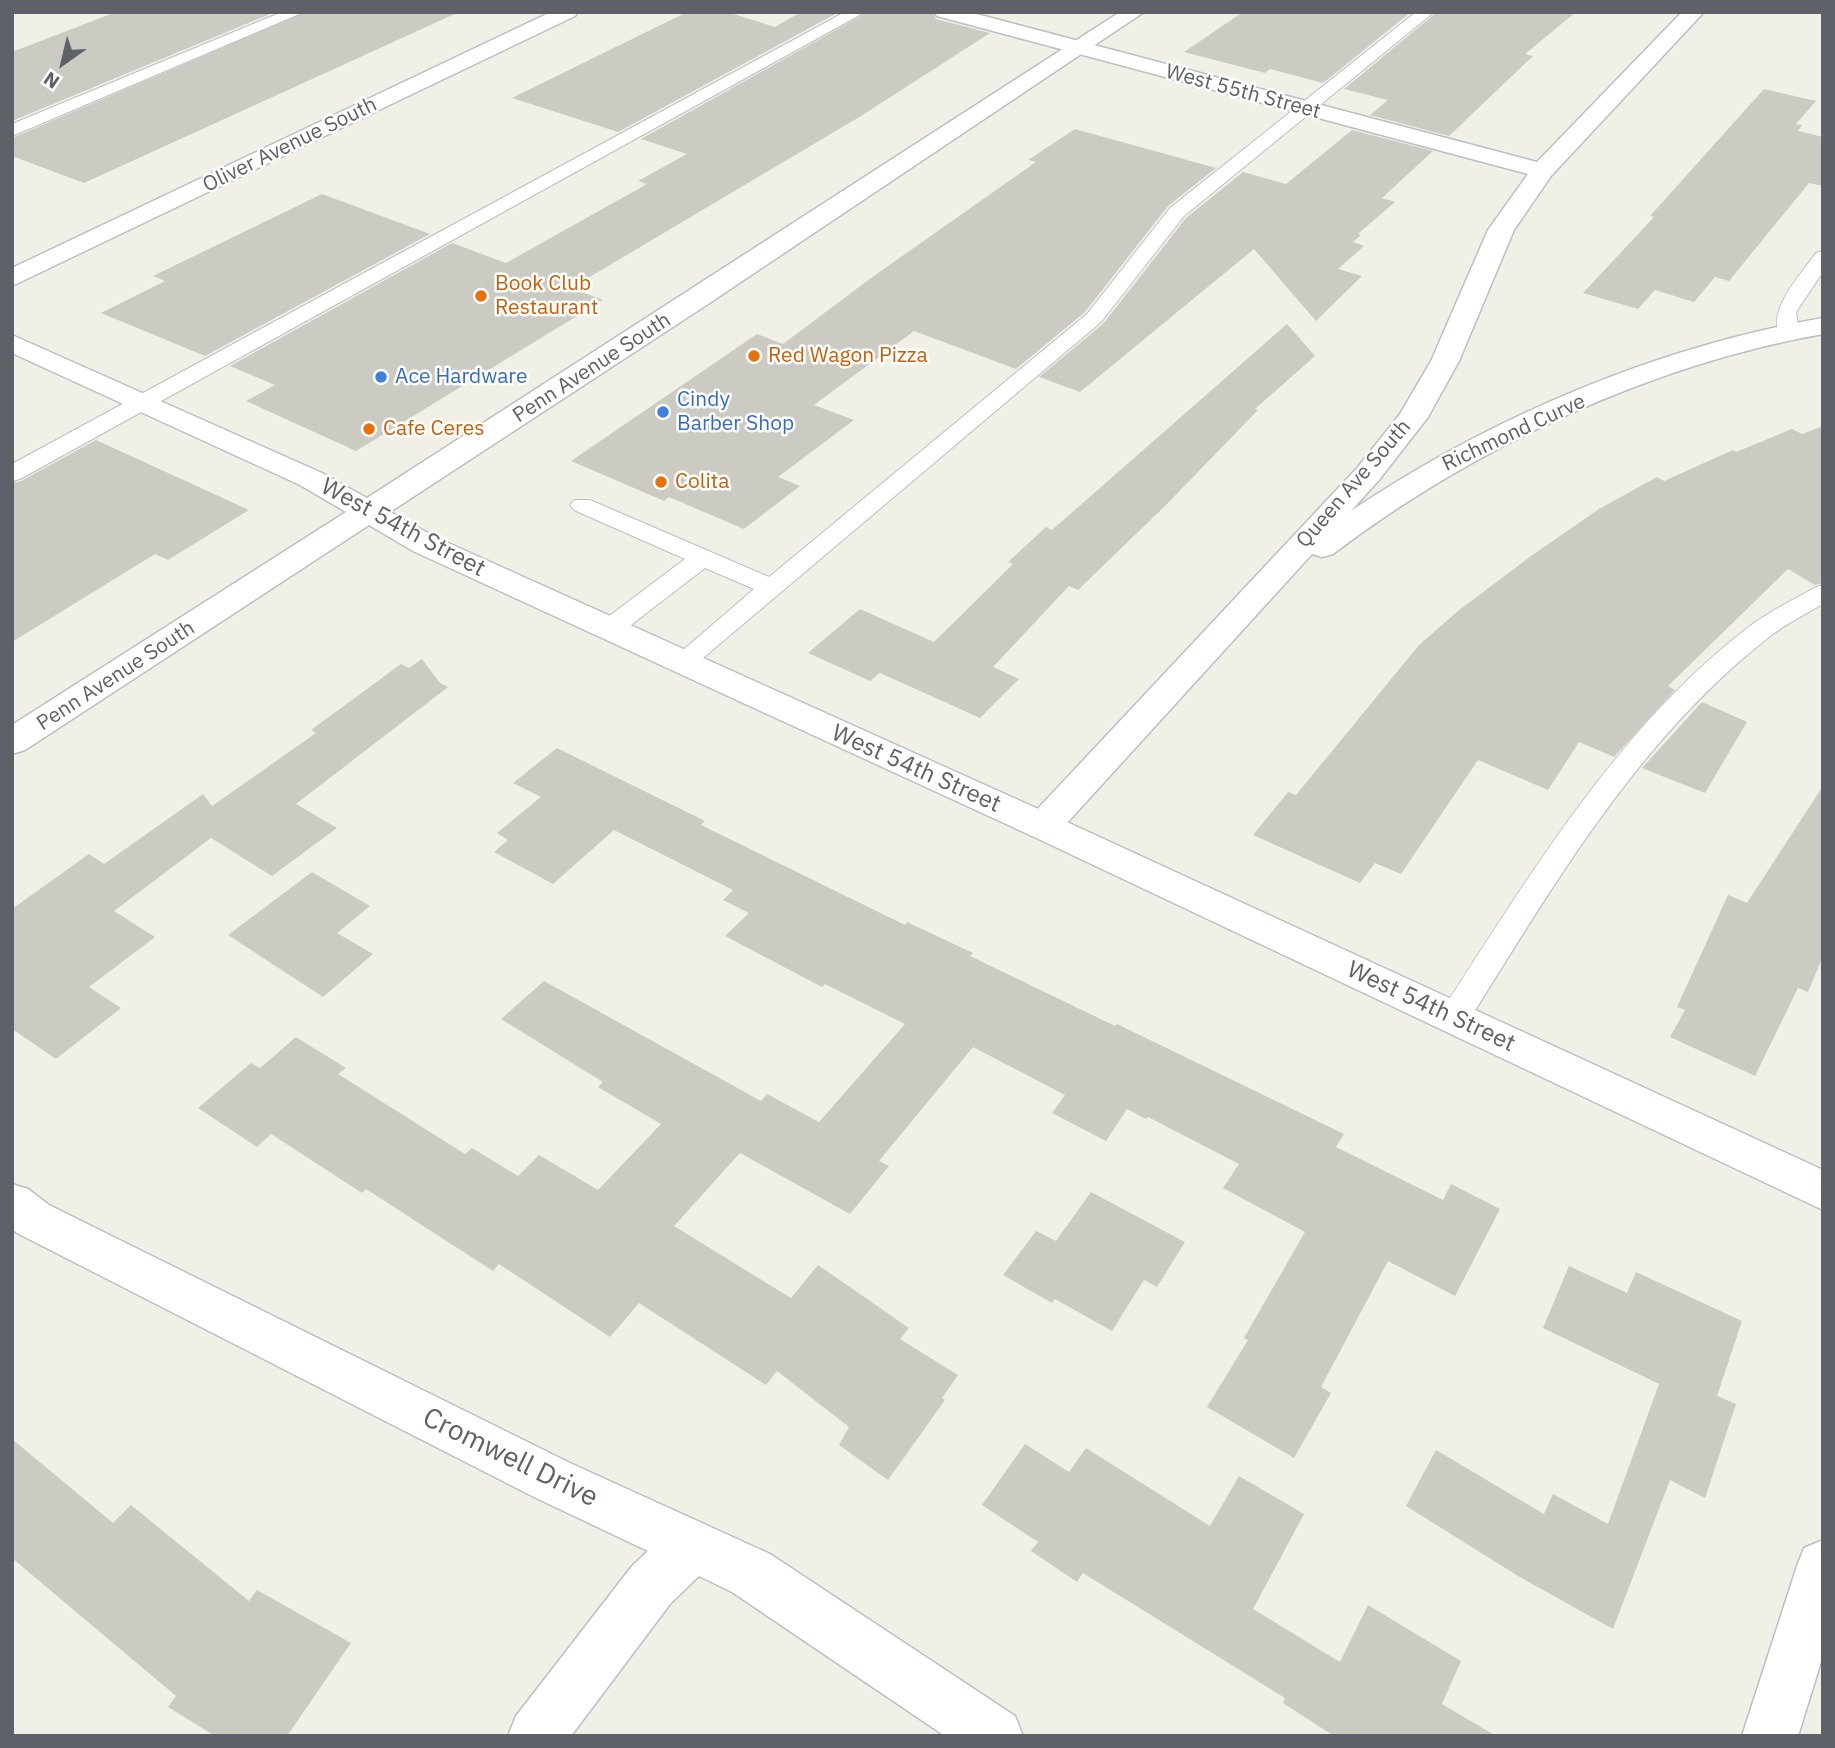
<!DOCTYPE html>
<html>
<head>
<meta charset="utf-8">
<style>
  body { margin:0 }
  #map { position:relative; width:1835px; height:1748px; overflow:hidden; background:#f1f0e7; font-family:"IBM Plex Sans",sans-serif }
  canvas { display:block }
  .frame { position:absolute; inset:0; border:14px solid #5e6168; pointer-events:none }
  .north { position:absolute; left:28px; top:28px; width:70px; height:70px; -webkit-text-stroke:5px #fff; paint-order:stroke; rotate:214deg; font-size:19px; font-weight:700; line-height:28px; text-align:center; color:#5e6168 }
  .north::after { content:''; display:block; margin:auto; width:24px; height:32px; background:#5e6168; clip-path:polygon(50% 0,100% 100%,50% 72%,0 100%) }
</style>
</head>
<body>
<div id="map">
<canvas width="1835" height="1748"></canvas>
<div class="frame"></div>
<div class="north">N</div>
</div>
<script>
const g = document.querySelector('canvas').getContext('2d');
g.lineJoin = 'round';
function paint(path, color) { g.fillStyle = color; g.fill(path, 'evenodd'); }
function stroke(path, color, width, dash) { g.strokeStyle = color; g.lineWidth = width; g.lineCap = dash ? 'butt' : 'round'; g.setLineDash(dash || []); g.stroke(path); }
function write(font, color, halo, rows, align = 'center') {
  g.font = font + ' "IBM Plex Sans",sans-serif'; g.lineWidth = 5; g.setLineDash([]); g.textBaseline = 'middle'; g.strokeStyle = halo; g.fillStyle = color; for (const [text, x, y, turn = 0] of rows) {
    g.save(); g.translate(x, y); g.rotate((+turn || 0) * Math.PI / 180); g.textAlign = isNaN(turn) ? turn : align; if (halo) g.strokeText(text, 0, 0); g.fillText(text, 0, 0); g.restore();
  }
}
const building = new Path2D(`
  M 116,12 L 275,12 L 12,121 L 12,52 Z
  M 306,12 L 459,12 L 84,183 L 12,156 L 12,138 Z
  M 687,12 L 727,12 L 775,27 L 801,12 L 839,12 L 618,132 L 512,98 Z
  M 868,12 L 932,12 L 936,19 L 990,33 L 861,116 L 571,288 L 603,300 L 356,451 L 246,401 L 275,385 L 230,366 L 452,243 L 506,263 L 647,184 L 638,181 L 687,154 L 641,139 Z
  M 1243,12 L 1411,12 L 1323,83 L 1270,69 L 1265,73 L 1184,52 Z
  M 1437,12 L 1576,12 L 1525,54 L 1533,56 L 1449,136 L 1370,115 L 1388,100 L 1344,89 Z
  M 1764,89 L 1816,101 L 1796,124 L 1802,125 L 1798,131 L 1823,137 L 1823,186 L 1809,183 L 1729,281 L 1715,277 L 1694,302 L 1655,290 L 1638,309 L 1583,293 L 1654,217 L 1650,216 Z
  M 1075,129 L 1216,168 L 1168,206 L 1085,312 L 1016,369 L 914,331 L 814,405 L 854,420 L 778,477 L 800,486 L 744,529 L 669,497 L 664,501 L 571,461 L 757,334 L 783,344 L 871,278 L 1036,162 L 1028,160 Z
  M 1352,130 L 1433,151 L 1382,198 L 1395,202 L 1358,234 L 1361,235 L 1353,242 L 1364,246 L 1338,269 L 1362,276 L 1316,321 L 1254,249 L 1080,392 L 1039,377 L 1103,324 L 1186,218 L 1243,172 L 1286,184 Z
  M 322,194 L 430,234 L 205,356 L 101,313 L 165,281 L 153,276 Z
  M 1287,324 L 1315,356 L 1255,409 L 1258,410 L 1166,505 L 1078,590 L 1069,586 L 993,667 L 1019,679 L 980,718 L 880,673 L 870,681 L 808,653 L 860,609 L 934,642 L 1013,564 L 1008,562 L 1046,527 L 1052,530 Z
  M 1823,426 L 1823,583 L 1815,585 L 1788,569 L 1668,686 L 1675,690 L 1614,757 L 1579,742 L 1548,790 L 1478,760 L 1401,874 L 1375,863 L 1360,883 L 1253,835 L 1288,792 L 1296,795 L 1419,645 L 1458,611 L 1531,556 L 1599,509 L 1657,477 L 1664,481 L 1733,450 L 1736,452 L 1792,429 L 1802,434 Z
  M 96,440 L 249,510 L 168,560 L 155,554 L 12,642 L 12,483 L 21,481 Z
  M 422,659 L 440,683 L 448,687 L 296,804 L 337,828 L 272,876 L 211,838 L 114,911 L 155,937 L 89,987 L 121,1008 L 56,1059 L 12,1029 L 12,909 L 89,854 L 104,864 L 203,794 L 212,806 L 316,733 L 311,730 L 401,664 L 409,668 Z
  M 1702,702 L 1747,722 L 1705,793 L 1642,768 Z
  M 557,748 L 705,821 L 701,825 L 905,925 L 907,922 L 973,953 L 970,956 L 1115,1026 L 1117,1024 L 1344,1134 L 1336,1147 L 1443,1200 L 1451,1184 L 1500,1209 L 1455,1296 L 1388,1261 L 1321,1387 L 1331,1393 L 1294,1458 L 1207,1407 L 1248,1340 L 1244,1338 L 1305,1232 L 1223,1188 L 1239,1164 L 1148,1117 L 1146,1119 L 1127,1109 L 1106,1141 L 1052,1113 L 1065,1095 L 973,1047 L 879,1161 L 889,1166 L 850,1214 L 740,1153 L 674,1226 L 791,1298 L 818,1265 L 909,1328 L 900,1339 L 958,1375 L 942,1398 L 945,1400 L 888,1480 L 839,1445 L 849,1427 L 777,1371 L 766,1385 L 639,1303 L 610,1337 L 499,1264 L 493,1271 L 366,1189 L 362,1193 L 271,1134 L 257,1147 L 198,1108 L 251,1063 L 260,1068 L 296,1037 L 346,1068 L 338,1074 L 465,1154 L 472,1148 L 518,1176 L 539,1155 L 598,1190 L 661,1124 L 598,1087 L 603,1082 L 501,1019 L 544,981 L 761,1101 L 767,1094 L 819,1122 L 905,1024 L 825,984 L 822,987 L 725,936 L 749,913 L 723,900 L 733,890 L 614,830 L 553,884 L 494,852 L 508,840 L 497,833 L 541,797 L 513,783 Z
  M 1823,786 L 1823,956 L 1808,992 L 1798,988 L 1755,1076 L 1670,1037 L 1685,1010 L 1677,1007 L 1728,895 L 1747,903 Z
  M 312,872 L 370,906 L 337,933 L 373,954 L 323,997 L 228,935 Z
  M 1091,1192 L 1185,1242 L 1157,1287 L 1144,1280 L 1112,1331 L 1055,1299 L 1052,1303 L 1003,1275 L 1036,1231 L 1056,1241 Z
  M 1569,1266 L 1627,1293 L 1636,1272 L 1742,1321 L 1717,1396 L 1736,1404 L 1705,1498 L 1670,1480 L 1613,1629 L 1518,1576 L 1406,1506 L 1436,1450 L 1544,1514 L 1553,1494 L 1608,1524 L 1659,1384 L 1543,1328 Z
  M 12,1439 L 113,1523 L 131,1505 L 249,1601 L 257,1590 L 351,1643 L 287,1736 L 215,1736 L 168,1707 L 176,1696 L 12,1558 Z
  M 1025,1444 L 1069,1472 L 1086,1448 L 1210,1526 L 1239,1476 L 1304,1514 L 1253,1609 L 1340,1662 L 1368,1605 L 1461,1661 L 1442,1704 L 1496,1736 L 1334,1736 L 1283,1703 L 1285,1698 L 1083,1573 L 1077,1582 L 1031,1551 L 1038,1542 L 982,1505 Z`);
const lane = new Path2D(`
  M 282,12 L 304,12 L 12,136 L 12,124 Z
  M 845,12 L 865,12 L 20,479 L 12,481 L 12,464 Z
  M 1416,12 L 1434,12 L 1184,216 L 1101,322 L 690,669 L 681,671 L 672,669 L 668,663 L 754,589 L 705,568 L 618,635 L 609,637 L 600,635 L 596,629 L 600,623 L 685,559 L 574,510 L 570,505 L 574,500 L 590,500 L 769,577 L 1087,314 L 1170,208 Z
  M 1823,251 L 1823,272 L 1796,312 L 1799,332 L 1795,336 L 1781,336 C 1765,312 1802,273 1816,253 Z
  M 1823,585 L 1823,604 C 1804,615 1785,624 1768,638 C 1637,740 1552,888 1465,1027 L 1454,1030 L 1443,1027 L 1438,1018 L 1443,1009 C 1532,872 1619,726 1750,626 C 1770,611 1793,600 1814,588 Z`);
const street = new Path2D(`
  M 551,12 L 578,12 L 575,16 L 12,286 L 12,268 Z
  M 934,12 L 969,12 L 1537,162 L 1682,12 L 1704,12 L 1551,176 L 1514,230 L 1459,361 L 1428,417 L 1379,480 L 1351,511 C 1491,417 1656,347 1823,318 L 1823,334 C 1649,365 1473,448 1333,554 L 1322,557 L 1312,554 L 1056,835 L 1043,839 L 1030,835 L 1024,826 L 1030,817 L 1357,468 L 1400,414 L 1431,361 L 1488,230 L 1528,174 L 937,16 Z
  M 12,1184 L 28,1189 L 49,1205 L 570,1463 L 770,1554 L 1015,1716 L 1023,1736 L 945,1736 L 732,1592 L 699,1576 L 670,1604 L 571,1736 L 508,1736 L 516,1716 L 632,1566 L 648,1551 L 534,1497 L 17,1233 L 12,1229 Z
  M 1823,1540 L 1823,1655 L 1798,1736 L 1742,1736 L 1797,1566 L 1804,1548 Z`);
const secondary = new Path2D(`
  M 1120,12 L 1144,12 L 708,304 L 390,512 L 435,537 L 1056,817 L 1823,1170 L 1823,1210 L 1030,835 L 413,551 L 369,525 L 25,750 L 12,754 L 12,725 L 346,512 L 300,485 L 12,353 L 12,335 L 322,473 L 367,498 Z`);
const markers = [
  [481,296,7,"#e8710a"],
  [754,356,7,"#e8710a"],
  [381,377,7,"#3f7fe0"],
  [663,412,7,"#3f7fe0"],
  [369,429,7,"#e8710a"],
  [661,482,7,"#e8710a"]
];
const farStreetnames = [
  ["West 55th Street",1243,92,15],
  ["Oliver Avenue South",290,145,-26],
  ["Penn Avenue South",592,368,-33],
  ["Richmond Curve",1514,433,-25],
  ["Queen Ave South",1354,484,-49],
  ["Penn Avenue South",116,676,-33]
];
const farFoodnames = [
  ["Book Club",495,284],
  ["Restaurant",495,308],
  ["Red Wagon Pizza",768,356],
  ["Cafe Ceres",383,429],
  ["Colita",675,482]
];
const farShopnames = [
  ["Ace Hardware",395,377],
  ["Cindy",677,400],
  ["Barber Shop",677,424]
];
const streetNames = [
  ["West 54th Street",403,528,28],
  ["West 54th Street",916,769,24],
  ["West 54th Street",1431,1007,25]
];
const nearStreetnames = [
  ["Cromwell Drive",510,1458,26]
];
paint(building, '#cccbc3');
stroke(lane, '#bbbec3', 2);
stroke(street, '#bbbec3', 3);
stroke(secondary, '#bcbec5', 3);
paint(lane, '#fff');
paint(street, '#fff');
paint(secondary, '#fff');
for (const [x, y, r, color] of markers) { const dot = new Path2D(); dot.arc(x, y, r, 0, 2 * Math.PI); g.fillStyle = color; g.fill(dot); stroke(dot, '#fff', 2.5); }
write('21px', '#5e6168', '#fff', farStreetnames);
write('21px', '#c56008', '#fff', farFoodnames, 'left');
write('21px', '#366cbe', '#fff', farShopnames, 'left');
write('24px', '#5e6168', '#fff', streetNames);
write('28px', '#5e6168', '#fff', nearStreetnames);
</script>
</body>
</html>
